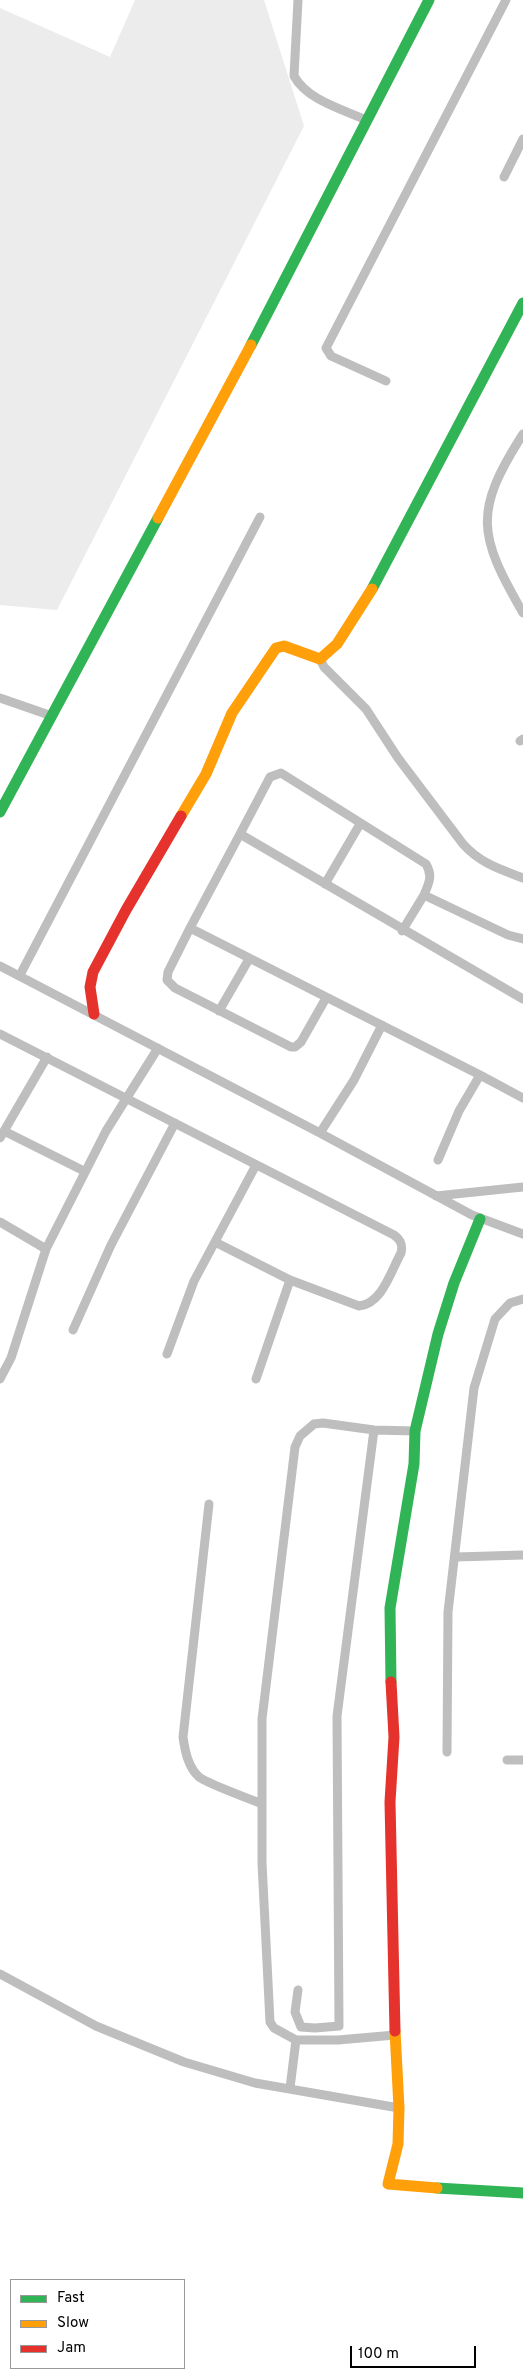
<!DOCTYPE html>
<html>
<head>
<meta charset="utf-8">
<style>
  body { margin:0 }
  #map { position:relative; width:523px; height:2379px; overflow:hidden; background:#fff; font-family:Overpass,sans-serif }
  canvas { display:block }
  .legend { position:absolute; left:10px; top:2279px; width:175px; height:90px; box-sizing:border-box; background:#fff; border:1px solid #999; margin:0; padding:6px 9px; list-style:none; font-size:15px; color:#000 }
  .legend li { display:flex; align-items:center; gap:10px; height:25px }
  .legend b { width:25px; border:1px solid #999 }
  .scale { position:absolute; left:350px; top:2346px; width:126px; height:22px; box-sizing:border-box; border:2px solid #000; border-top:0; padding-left:6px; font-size:15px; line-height:18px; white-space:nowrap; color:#000; -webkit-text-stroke:4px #fff; paint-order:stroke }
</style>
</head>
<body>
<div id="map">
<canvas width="523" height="2379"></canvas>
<ul class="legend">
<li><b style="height:6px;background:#30b455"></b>Fast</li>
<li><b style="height:6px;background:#ff9f0a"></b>Slow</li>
<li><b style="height:6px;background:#e5322d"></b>Jam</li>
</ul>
<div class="scale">100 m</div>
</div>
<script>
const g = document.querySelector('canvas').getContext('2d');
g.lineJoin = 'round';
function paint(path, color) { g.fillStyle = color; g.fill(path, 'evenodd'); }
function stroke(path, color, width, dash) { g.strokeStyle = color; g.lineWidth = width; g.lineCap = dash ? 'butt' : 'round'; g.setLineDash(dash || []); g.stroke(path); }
const green = new Path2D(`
  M 135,0 L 264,0 L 304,126 L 57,610 L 0,605 L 0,8 L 110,57 Z`);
const street = new Path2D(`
  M 298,0 L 294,76 C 307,100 342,109 366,120
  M 504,177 L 523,139
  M 386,381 L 331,356 L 326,348 L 506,0
  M 523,434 C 473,512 478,535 523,613
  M 320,659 L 324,667 L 366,709 L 398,758 L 463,844 C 480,863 499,869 523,878
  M 0,698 L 52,716
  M 520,741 L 523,739
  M 240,834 L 270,777 L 281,773 L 426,864 C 433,876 429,883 424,895
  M 325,884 L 360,824
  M 190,928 L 240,834 L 523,999
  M 402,931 L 424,895 L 508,935 L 523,939
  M 0,966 L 320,1133 L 472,1215 L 523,1234
  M 20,975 L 260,517
  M 326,998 L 301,1042 L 295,1047 L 291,1047 L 175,988 L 167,980 L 168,972 L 190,928 L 480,1075 L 459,1111 L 438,1160
  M 219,1011 L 249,959
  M 0,1034 L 394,1235 C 401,1240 403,1245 401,1253 C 391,1271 382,1304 359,1306 L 290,1280 L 215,1242
  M 480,1075 L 523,1098
  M 4,1131 L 84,1171
  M 320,1133 L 354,1080 L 382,1025
  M 0,1138 L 47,1057
  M 436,1196 L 523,1187
  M 0,1222 L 46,1249
  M 73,1330 L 111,1245 L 175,1123
  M 167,1354 L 194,1281 L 256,1165
  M 0,1379 L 11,1358 L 46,1249 L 106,1131 L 158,1048
  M 256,1379 L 290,1280
  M 209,1504 L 183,1737 C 185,1751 188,1767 199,1777 C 208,1784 248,1798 262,1804
  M 456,1557 L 523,1555
  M 447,1752 L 448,1612 L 474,1388 L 495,1319 L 510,1303 L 523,1299
  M 507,1760 L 523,1760
  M 0,1974 L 96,2026 L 184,2062 L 255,2083 L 399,2108
  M 298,1990 L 295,2012 L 301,2027 L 315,2028 L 339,2026 L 337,1716 L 374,1430
  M 395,2035 L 338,2040 L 296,2040 L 274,2028 L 270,2022 L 262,1863 L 262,1719 L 295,1447 L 300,1436 L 314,1424 L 323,1423 L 374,1430 L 415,1431
  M 290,2088 L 296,2040`);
const fast = new Path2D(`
  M 251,345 L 429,0
  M 372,589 L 523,303
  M 0,812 L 158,518
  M 391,1682 L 390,1608 L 414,1464 L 415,1431 L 438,1334 L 454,1283 L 480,1219
  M 437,2188 L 523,2193`);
const slow = new Path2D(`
  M 158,518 L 251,345
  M 181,816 L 206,774 L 232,713 L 276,648 L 284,646 L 320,659 L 337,644 L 372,589
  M 395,2031 L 399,2108 L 398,2144 L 388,2184 L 437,2188`);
const jam = new Path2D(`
  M 94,1014 L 90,987 L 93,972 L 126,910 L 181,816
  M 391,1682 L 394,1737 L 390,1802 L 395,2031`);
paint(green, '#ececec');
stroke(street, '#bebebe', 9);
stroke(fast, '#30b455', 11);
stroke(slow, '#ff9f0a', 11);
stroke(jam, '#e5322d', 11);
</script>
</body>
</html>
